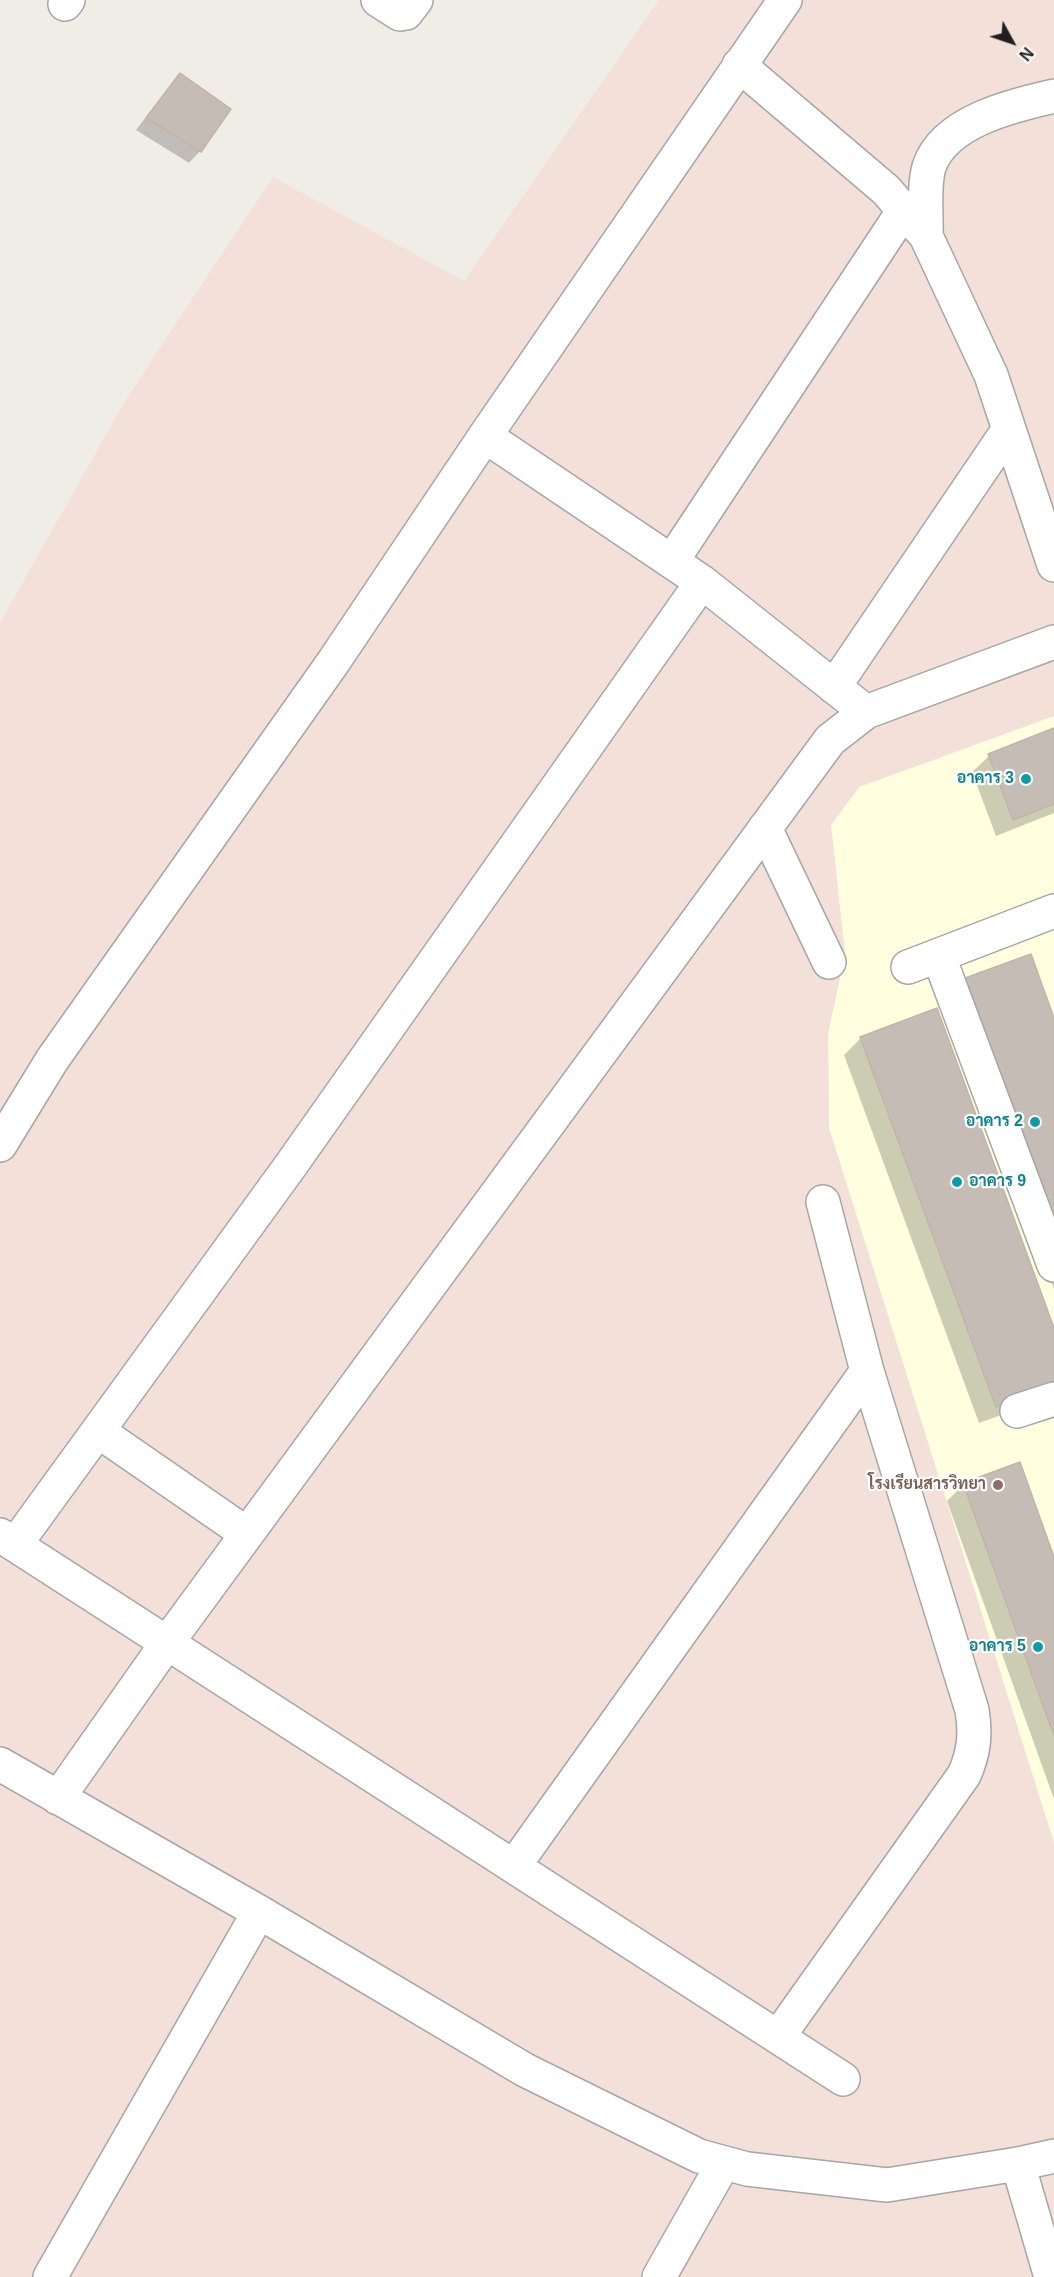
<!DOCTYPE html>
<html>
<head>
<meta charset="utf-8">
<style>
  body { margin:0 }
  #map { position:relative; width:1054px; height:2277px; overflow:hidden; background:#f0ede6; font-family:Arial,sans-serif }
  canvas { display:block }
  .north { position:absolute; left:982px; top:12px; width:60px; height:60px; -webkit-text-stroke:4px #fff; paint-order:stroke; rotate:130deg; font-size:16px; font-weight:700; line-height:24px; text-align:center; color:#1f1f1f }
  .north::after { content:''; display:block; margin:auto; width:21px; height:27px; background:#1f1f1f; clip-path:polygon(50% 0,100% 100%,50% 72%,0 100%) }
</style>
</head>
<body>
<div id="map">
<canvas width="1054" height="2277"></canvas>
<div class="north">N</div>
</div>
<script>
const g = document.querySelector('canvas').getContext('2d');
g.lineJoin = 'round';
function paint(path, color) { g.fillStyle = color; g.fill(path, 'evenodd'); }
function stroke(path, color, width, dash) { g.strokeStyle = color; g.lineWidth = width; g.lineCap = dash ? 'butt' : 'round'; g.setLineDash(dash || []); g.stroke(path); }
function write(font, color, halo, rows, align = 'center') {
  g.font = font + ' Arial,Sarabun,sans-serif'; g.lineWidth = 4.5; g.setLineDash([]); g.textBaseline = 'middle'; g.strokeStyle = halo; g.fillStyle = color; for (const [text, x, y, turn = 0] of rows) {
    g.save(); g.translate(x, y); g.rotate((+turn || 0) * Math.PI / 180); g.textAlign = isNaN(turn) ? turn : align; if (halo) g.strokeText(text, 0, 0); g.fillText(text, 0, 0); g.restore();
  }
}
const education = new Path2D(`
  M 1054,716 L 1054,1843 L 829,1128 L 828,1033 L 845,955 L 831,825 L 859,787 Z`);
const military = new Path2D(`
  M 659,0 L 1054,0 L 1054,716 L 859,787 L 831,825 L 845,955 L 828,1033 L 829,1128 L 1054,1843 L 1054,2277 L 0,2277 L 0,623 L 125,401 L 273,177 L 464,281 Z`);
const shadow = new Path2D(`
  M 180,75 L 200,151 L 189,163 L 136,130 L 169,87 Z
  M 1054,730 L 1054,813 L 996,836 L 972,772 L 989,756 Z
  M 966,979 L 1054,1023 L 1054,1289 L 949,996 Z
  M 861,1038 L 1054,1332 L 1054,1396 L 979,1423 L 844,1055 Z
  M 964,1484 L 1052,1557 L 1054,1555 L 1054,1799 L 947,1501 Z`);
const building = new Path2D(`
  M 180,73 L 231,109 L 201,152 L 146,118 Z
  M 1054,728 L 1054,804 L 1013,820 L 988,754 Z
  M 1031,954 L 1054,1018 L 1054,1226 L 965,978 Z
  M 937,1008 L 1054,1328 L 1054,1386 L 996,1407 L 860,1037 Z
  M 1020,1462 L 1054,1557 L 1054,1736 L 963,1483 Z`);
const minor = new Path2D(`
  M 378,0 L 400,14 L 406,13 L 416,0
  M 65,4 L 68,0
  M 739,65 L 886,190 L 926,236 L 991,375 L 1054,565
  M 926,236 C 927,215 923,188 929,167 C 944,121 1014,105 1054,96
  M 485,436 L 702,582 L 866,712
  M 672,561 L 904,210
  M 834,687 L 1009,429
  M 765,828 L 829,962
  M 939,957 L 1054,1265
  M 908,967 L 1054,911
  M 0,1145 L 52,1060 L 334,661 L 485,436 L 785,0
  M 1017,1411 L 1054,1399
  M 98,1431 L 247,1534
  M 0,1535 L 843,2079
  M 15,1545 L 291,1165 L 702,582
  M 0,1764 L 259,1912 L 525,2070 L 699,2156 L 747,2169 L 887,2185 L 1018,2164 L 1054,2156
  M 58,1798 L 167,1643 L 830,740 L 866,712 L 1054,642
  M 514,1866 L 867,1371
  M 778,2037 L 964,1775 C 974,1753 976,1734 972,1710 L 867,1371 L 823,1202
  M 1018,2164 L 1051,2277
  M 50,2277 L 259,1912
  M 659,2277 L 723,2164`);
const markers = [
  [1026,779,6,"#0f9aa8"],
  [1035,1122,6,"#0f9aa8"],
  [957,1182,6,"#0f9aa8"],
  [998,1485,6,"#8d6e63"],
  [1038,1647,6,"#0f9aa8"]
];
const cultureNames = [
  ["อาคาร 3",1014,779],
  ["อาคาร 2",1023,1122],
  ["อาคาร 9",969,1182,"left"],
  ["อาคาร 5",1026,1647]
];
const educationNames = [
  ["โรงเรียนสารวิทยา",986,1485]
];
paint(education, '#ffffe0');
paint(military, '#f2e0d9');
paint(shadow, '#0003');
paint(building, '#c5bcb5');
stroke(building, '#c2b4a8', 1.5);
stroke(minor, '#a6a6a6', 36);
stroke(minor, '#fff', 33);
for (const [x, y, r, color] of markers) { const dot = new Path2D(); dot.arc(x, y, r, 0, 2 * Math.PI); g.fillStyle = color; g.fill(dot); stroke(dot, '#fff', 2); }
write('bold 16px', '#0d838f', '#fff', cultureNames, 'right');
write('bold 16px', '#785e54', '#fff', educationNames, 'right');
</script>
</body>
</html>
